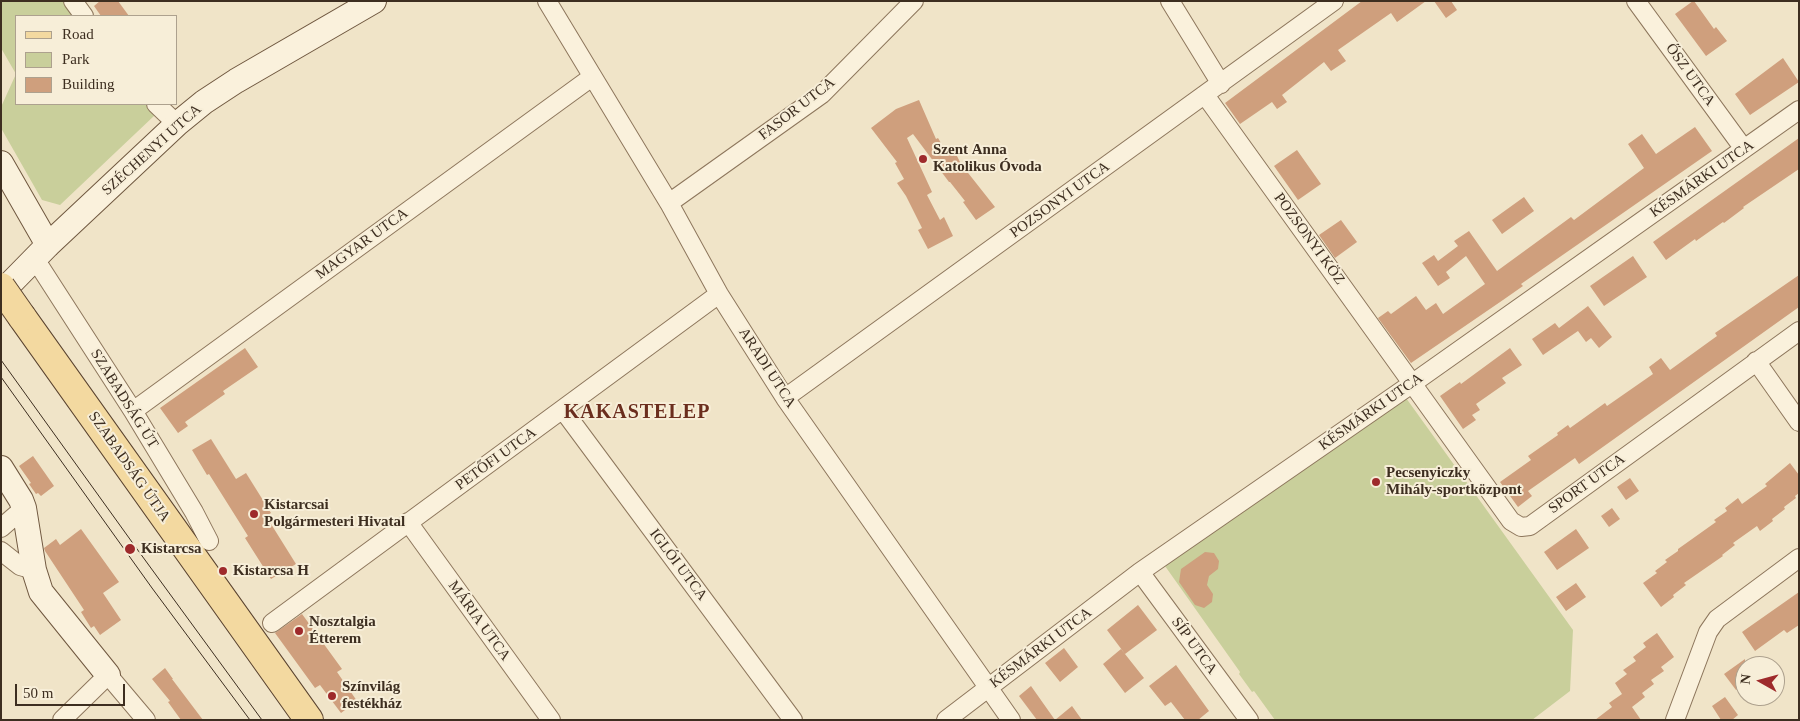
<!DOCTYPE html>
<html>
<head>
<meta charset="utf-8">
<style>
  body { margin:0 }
  #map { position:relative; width:1800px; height:721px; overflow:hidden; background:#f0e4c8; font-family:"Times New Roman",serif }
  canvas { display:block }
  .frame { position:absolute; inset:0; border:2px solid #3d2e20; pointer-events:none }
  .legend { position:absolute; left:15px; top:15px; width:162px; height:90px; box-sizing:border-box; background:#f7eed8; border:1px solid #ada18e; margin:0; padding:6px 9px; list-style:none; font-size:15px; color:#3d2e20 }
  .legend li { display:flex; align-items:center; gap:10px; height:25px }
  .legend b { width:25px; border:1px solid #ada18e }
  .north { position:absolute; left:1735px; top:656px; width:50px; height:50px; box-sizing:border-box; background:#f7eed8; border:1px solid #ada18e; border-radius:50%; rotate:277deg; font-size:14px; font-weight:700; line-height:20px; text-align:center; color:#3d2e20 }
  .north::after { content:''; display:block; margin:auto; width:18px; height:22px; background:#9e2a2b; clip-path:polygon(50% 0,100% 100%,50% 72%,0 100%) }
  .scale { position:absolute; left:15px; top:684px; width:110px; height:22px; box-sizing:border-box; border:2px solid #3d2e20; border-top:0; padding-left:6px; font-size:15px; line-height:18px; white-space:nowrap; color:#3d2e20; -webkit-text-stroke:4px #f7eed8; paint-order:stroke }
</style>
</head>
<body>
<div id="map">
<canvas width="1800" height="721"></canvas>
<div class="frame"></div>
<ul class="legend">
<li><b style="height:6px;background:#f3d9a0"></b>Road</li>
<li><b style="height:14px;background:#c9cf9b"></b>Park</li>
<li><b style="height:14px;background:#cf9f7d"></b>Building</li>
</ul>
<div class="north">N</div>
<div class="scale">50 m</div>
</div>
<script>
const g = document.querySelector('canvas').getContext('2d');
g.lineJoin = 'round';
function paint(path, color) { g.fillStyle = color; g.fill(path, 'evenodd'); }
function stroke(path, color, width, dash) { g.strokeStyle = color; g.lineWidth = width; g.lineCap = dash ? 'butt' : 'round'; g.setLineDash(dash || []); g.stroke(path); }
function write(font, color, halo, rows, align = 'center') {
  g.font = font + ' "Times New Roman",serif'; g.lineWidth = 4; g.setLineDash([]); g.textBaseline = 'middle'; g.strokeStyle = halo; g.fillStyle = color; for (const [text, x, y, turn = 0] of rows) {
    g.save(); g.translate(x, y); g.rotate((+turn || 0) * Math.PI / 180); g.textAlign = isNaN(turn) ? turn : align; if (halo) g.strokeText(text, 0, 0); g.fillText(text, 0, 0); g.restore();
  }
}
const green = new Path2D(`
  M 1,1 L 68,1 L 79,16 L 16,16 L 16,74 L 1,48 Z
  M 16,74 L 16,104 L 146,104 L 155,115 L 60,205 L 42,200 L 1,128 L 1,107 Z
  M 1406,398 L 1573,630 L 1570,691 L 1532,720 L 1275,720 L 1254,691 L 1252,692 L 1239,674 L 1240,672 L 1165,566 Z`);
const building = new Path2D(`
  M 100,1 L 118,1 L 129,16 L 101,16 L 94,6 Z
  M 1362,1 L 1426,1 L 1397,22 L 1391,13 L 1338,50 L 1346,61 L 1331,71 L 1324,62 L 1282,95 L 1287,102 L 1277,109 L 1272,102 L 1240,124 L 1225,103 Z
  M 1434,1 L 1451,1 L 1457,10 L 1446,18 Z
  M 1693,1 L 1694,1 L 1714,29 L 1716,27 L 1727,41 L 1706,56 L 1675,14 Z
  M 1783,58 L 1799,82 L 1750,115 L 1735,94 Z
  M 919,100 L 936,139 L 938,138 L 947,153 L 954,150 L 961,164 L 995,207 L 976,220 L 963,202 L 965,201 L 950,182 L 949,182 L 913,134 L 907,138 L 932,192 L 927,195 L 940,220 L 944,217 L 953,236 L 928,249 L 918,230 L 922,228 L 906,196 L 897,183 L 904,179 L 895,163 L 897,162 L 871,128 L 896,109 Z
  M 1695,127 L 1712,151 L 1521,284 L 1523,286 L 1503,300 L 1411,363 L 1378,318 L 1388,311 L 1391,314 L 1416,296 L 1426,310 L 1436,303 L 1443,314 L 1485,284 L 1466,256 L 1446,272 L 1450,278 L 1438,286 L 1422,263 L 1434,255 L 1438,261 L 1458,246 L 1454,241 L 1469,231 L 1497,271 L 1571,217 L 1574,220 L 1644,168 L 1628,144 L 1642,134 L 1656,154 Z
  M 1799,138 L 1799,169 L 1743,207 L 1744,208 L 1724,223 L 1723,222 L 1696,241 L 1695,239 L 1666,260 L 1653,242 Z
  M 1297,150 L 1321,184 L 1298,200 L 1274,166 Z
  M 1524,197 L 1534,211 L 1502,234 L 1492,220 Z
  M 1341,220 L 1357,242 L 1335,258 L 1319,235 Z
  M 1633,256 L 1647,277 L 1604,306 L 1590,286 Z
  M 1799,275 L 1799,307 L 1579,464 L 1575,458 L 1528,491 L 1532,496 L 1518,507 L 1500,482 L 1531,460 L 1528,456 L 1558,435 L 1557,433 L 1568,425 L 1570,428 L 1605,403 L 1607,406 L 1653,374 L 1649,367 L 1661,358 L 1670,370 L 1717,336 L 1715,333 Z
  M 1588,306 L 1612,337 L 1599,348 L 1591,338 L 1586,342 L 1578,331 L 1543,355 L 1532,339 L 1555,323 L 1559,328 Z
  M 245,348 L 258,367 L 223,391 L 225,394 L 185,422 L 188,426 L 178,433 L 160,408 Z
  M 1510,348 L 1522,365 L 1502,378 L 1506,383 L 1476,404 L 1480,410 L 1472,415 L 1476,420 L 1463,429 L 1440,396 L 1460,382 L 1461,384 Z
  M 211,439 L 236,479 L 246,473 L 271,513 L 266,516 L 296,564 L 271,579 L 245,538 L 248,536 L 209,474 L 207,475 L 192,450 Z
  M 33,456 L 54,486 L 41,496 L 38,493 L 36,494 L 29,484 L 31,483 L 19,466 Z
  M 1790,463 L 1799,475 L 1799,493 L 1795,496 L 1796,498 L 1784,507 L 1785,509 L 1772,519 L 1773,521 L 1760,531 L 1757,526 L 1733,543 L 1735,545 L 1722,555 L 1723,556 L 1684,583 L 1686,585 L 1673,595 L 1674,597 L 1661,607 L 1643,583 L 1657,573 L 1655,571 L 1667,562 L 1665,560 L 1678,551 L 1678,549 L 1716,522 L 1714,520 L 1727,511 L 1725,508 L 1738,498 L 1742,504 L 1767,486 L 1765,484 Z
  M 1630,478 L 1639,491 L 1626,500 L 1617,487 Z
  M 1612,508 L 1620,519 L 1609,527 L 1601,516 Z
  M 81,529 L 119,582 L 103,593 L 121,620 L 100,635 L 94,626 L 91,628 L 81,612 L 84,610 L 45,551 L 44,548 L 56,539 L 60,545 Z
  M 1576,529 L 1589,548 L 1557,570 L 1544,552 Z
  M 1205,552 L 1214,553 L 1219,561 L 1218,569 L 1209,576 L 1207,585 L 1213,594 L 1212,602 L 1204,608 L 1195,605 L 1179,582 L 1181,569 Z
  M 1576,583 L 1586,597 L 1566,611 L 1556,597 Z
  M 1799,592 L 1799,625 L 1787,633 L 1784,630 L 1755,651 L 1742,632 Z
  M 1138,605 L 1157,630 L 1125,654 L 1107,630 Z
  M 302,614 L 342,669 L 337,672 L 357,701 L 341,713 L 320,685 L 315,688 L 275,633 Z
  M 1657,633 L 1674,657 L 1661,667 L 1664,671 L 1651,680 L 1654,684 L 1642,693 L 1645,697 L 1632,707 L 1641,720 L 1595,720 L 1612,707 L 1609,703 L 1622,694 L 1615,683 L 1627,674 L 1623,670 L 1636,661 L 1633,657 L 1646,647 L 1643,643 Z
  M 1064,648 L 1078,667 L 1060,682 L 1045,663 Z
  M 1121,649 L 1144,678 L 1125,693 L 1103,664 Z
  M 1745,659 L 1745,684 L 1736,690 L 1724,674 Z
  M 1176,665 L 1209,711 L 1198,720 L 1185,720 L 1171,702 L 1165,706 L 1149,686 Z
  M 165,668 L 173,679 L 172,679 L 203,720 L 181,720 L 168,702 L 170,701 L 152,679 Z
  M 1031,686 L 1055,720 L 1072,706 L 1082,720 L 1037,720 L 1019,696 Z
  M 1725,697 L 1738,715 L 1732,720 L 1721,720 L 1712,706 Z`);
const street = new Path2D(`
  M 73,1 L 84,16
  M 547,1 L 669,203 L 719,294 L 785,398 L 1011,720
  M 1170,1 L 1221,84
  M 1636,1 L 1744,149
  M 1205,95 L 1511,521 L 1521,527 L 1530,526 L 1799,331
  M 156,104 L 177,124
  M 669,203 L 822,94 L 914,1
  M 35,259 L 133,411 L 194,512 L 209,541
  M 1756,361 L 1799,422
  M 785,398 L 1334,1
  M 563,410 L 793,720
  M 133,411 L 592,77
  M 408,522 L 551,720
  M 1,528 L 24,508
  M 1,551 L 20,566 L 34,570
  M 1140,572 L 1249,720
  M 272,623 L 719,294
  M 62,720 L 108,675 L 146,720
  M 946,720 L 1140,572 L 1413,383 L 1799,110
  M 1675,720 L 1708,632 L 1717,619 L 1799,558`);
const secondary = new Path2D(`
  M 1,163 L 48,245
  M 1,293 L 48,245 L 177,124 L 204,102 L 236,81 L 374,1
  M 1,468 L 21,500 L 24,508 L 34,570 L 41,592 L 108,675`);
const primary = new Path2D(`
  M 22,317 L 309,720`);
const tram = new Path2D(`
  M 1,360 L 137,549 L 262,720
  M 1,377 L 152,588 L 250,720`);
const primaryBridge = new Path2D(`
  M 1,287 L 22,317`);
const markers = [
  [923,159,5,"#9e2a2b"],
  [1376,482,5,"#9e2a2b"],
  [254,514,5,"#9e2a2b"],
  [130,549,6,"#9e2a2b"],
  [223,571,5,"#9e2a2b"],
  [299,631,5,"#9e2a2b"],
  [332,696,5,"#9e2a2b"]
];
const streetNames = [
  ["ŐSZ UTCA",1690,75,54],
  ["FASOR UTCA",797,109,-38],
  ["SZÉCHENYI UTCA",152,150,-42],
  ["KÉSMÁRKI UTCA",1702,179,-35],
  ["POZSONYI UTCA",1060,200,-36],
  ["POZSONYI KÖZ",1309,239,54],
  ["MAGYAR UTCA",362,244,-36],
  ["ARADI UTCA",767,368,57],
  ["SZABADSÁG ÚT",124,399,58],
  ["KÉSMÁRKI UTCA",1371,412,-35],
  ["PETŐFI UTCA",496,459,-36],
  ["SZABADSÁG ÚTJA",129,467,55],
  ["SPORT UTCA",1587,484,-36],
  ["IGLÓI UTCA",678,565,53],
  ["MÁRIA UTCA",479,621,54],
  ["SÍP UTCA",1194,646,54],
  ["KÉSMÁRKI UTCA",1041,648,-37]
];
const poiNames = [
  ["Szent Anna",933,150],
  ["Katolikus Óvoda",933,167],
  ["Pecsenyiczky",1386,473],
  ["Mihály-sportközpont",1386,490],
  ["Kistarcsai",264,505],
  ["Polgármesteri Hivatal",264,522],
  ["Kistarcsa",141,549],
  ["Kistarcsa H",233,571],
  ["Nosztalgia",309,622],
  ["Étterem",309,639],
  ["Színvilág",342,687],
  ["festékház",342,704]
];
const districtNames = [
  ["KAKASTELEP",637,413]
];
paint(green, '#c9cf9b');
paint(building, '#cf9f7d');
stroke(street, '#8d765c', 20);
stroke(secondary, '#6f573f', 26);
stroke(primary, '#5b4430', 30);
stroke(street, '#faf1dc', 18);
stroke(secondary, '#faf1dc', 24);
stroke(primary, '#f3d9a0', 28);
stroke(tram, '#3d2e20', 1);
stroke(primaryBridge, '#5b4430', 30, []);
stroke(primaryBridge, '#f3d9a0', 28);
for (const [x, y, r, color] of markers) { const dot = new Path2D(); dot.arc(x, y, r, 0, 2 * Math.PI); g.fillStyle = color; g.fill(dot); stroke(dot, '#f7eed8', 2); }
write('15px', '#3d2e20', '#f7eed8', streetNames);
write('bold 15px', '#3d2e20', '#f7eed8', poiNames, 'left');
g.letterSpacing = '1px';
write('bold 20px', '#6b2e1e', '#f7eed8', districtNames);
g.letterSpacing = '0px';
</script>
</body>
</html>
